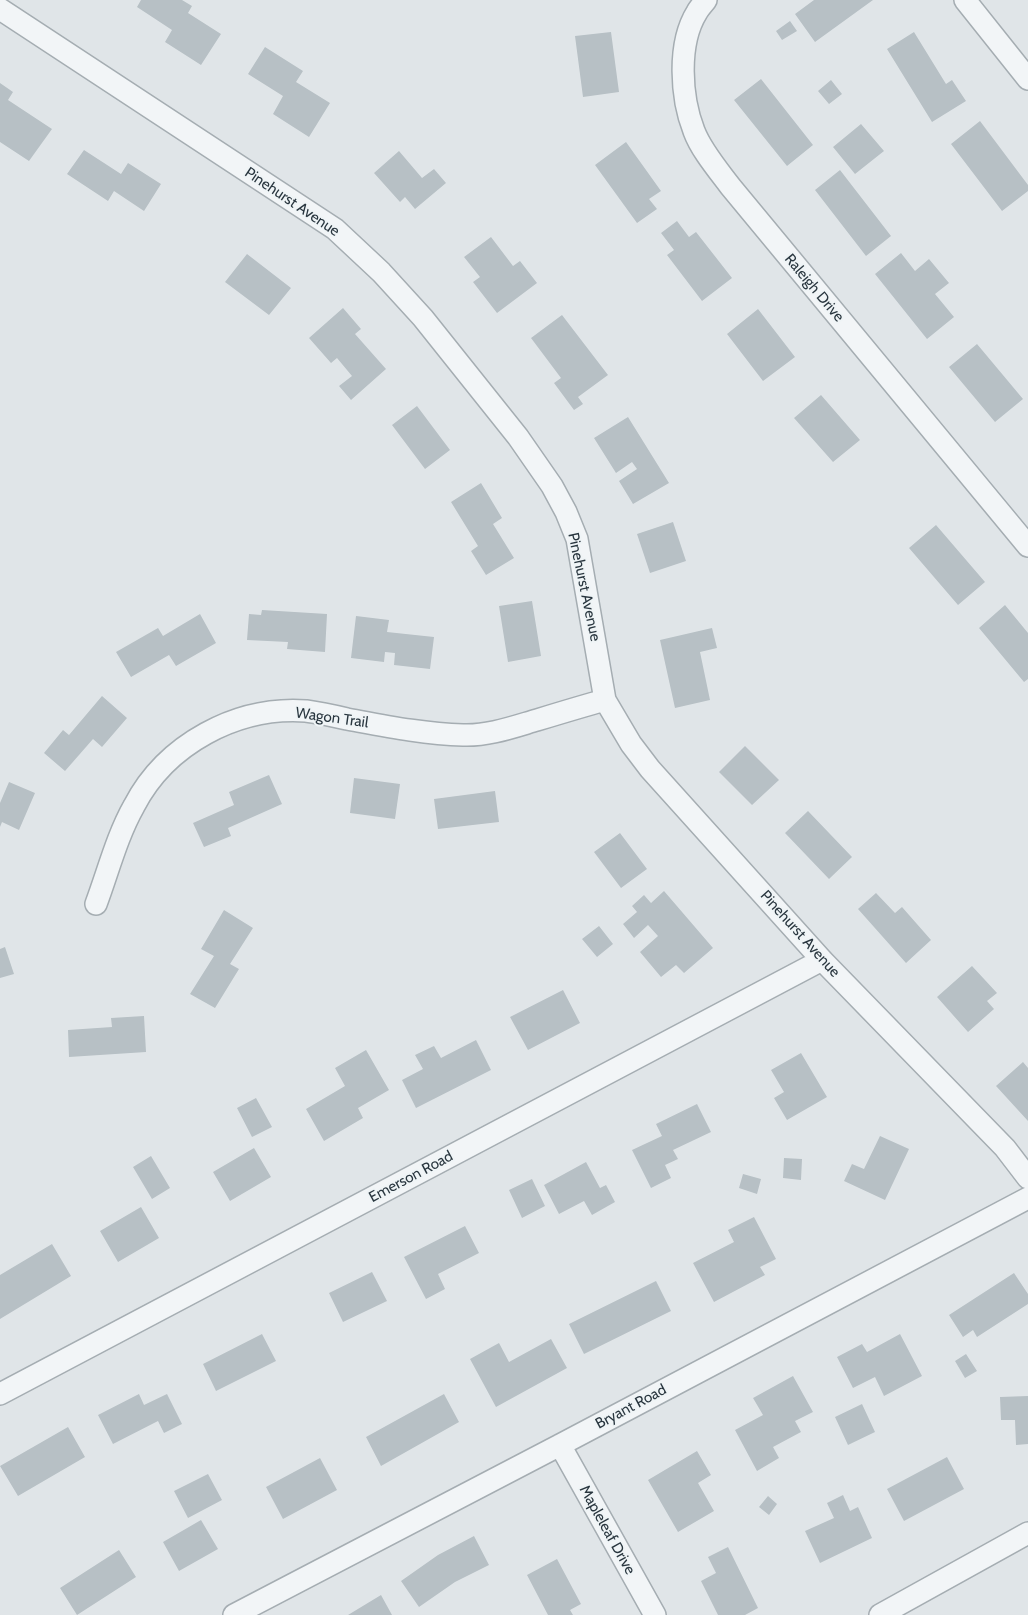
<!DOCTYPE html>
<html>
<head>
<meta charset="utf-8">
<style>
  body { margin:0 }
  canvas { display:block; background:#e0e5e8 }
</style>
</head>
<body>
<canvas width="1028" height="1615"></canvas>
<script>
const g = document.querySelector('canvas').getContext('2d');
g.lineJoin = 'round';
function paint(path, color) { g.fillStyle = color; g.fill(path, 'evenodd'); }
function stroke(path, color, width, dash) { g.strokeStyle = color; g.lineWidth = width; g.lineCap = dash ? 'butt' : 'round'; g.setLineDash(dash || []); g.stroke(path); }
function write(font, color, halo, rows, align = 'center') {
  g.font = font + ' Cabin,sans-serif'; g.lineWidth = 4; g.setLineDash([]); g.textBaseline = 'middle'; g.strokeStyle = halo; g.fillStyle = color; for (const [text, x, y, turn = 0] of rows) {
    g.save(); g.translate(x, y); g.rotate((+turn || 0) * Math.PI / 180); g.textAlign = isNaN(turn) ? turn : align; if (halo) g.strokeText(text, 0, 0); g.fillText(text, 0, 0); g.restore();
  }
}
const building = new Path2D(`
  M 141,0 L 182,0 L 192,6 L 188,13 L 221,34 L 201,65 L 165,42 L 172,30 L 137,7 Z
  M 814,0 L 873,0 L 815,42 L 795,14 Z
  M 790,21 L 797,31 L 782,40 L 776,31 Z
  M 611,32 L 619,92 L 583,97 L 575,36 Z
  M 914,32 L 946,84 L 952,80 L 966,101 L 932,122 L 887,49 Z
  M 265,47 L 303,71 L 296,82 L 330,103 L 309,137 L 273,114 L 283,96 L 248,74 Z
  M 761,79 L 813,145 L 787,166 L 734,100 Z
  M 831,80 L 842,94 L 829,104 L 818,91 Z
  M 0,83 L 13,92 L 8,100 L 52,129 L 29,161 L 0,142 Z
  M 980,121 L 1028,185 L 1028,191 L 1002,211 L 951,144 Z
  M 861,124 L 884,151 L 855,174 L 833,147 Z
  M 626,142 L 661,191 L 649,199 L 657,209 L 637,223 L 595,165 Z
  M 84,150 L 121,174 L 128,163 L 161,184 L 144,211 L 114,191 L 108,201 L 67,174 Z
  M 399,151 L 422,178 L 434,169 L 446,183 L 415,209 L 405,197 L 400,202 L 374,173 Z
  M 840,170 L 891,236 L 866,256 L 815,190 Z
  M 677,221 L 689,237 L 696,232 L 732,278 L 702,301 L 667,255 L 674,250 L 661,233 Z
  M 491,237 L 513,266 L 520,261 L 537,283 L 497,313 L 473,282 L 480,277 L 464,257 Z
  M 901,253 L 915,271 L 929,259 L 949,283 L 935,294 L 954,317 L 927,339 L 875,274 Z
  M 247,254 L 291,288 L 269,315 L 225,282 Z
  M 343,308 L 361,329 L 355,334 L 386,369 L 351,400 L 339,386 L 352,376 L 337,358 L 331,363 L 309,338 Z
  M 758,309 L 795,357 L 763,381 L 727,334 Z
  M 562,315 L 608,375 L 578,397 L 583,404 L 574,410 L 554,383 L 561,378 L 531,338 Z
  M 977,344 L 1023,399 L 995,422 L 949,367 Z
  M 821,395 L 860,440 L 833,462 L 794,418 Z
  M 417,406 L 450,450 L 425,469 L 392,425 Z
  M 628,417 L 669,483 L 633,504 L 619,481 L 637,469 L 632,462 L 616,473 L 594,438 Z
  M 481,483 L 502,518 L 493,524 L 514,558 L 486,575 L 471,551 L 478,546 L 451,502 Z
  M 673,522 L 686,561 L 650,573 L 637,534 Z
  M 936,525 L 985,582 L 958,605 L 909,548 Z
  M 532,601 L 541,656 L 508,662 L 499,606 Z
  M 1005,605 L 1028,633 L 1028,679 L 1024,682 L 979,628 Z
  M 262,610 L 327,614 L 325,652 L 287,649 L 288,642 L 247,640 L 249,614 L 261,615 Z
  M 200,614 L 216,643 L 176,666 L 169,655 L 131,677 L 116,652 L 158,628 L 163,636 Z
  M 356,616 L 389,620 L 387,632 L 434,637 L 430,669 L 394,665 L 395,653 L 385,652 L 384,662 L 351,658 Z
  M 712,628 L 717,648 L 700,652 L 710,700 L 675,708 L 660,640 Z
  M 102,696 L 127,718 L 102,747 L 93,739 L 65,771 L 44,753 L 63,730 L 69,735 Z
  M 745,746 L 779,780 L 752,805 L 719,772 Z
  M 269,775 L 282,804 L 228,828 L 231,836 L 204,847 L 193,823 L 234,805 L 229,792 Z
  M 354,778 L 400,784 L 395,819 L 350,813 Z
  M 9,782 L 35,793 L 19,830 L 2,822 L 0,827 L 0,803 Z
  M 495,791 L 499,822 L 438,829 L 434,799 Z
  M 808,811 L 852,857 L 829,879 L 785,833 Z
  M 620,833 L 647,869 L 621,888 L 594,852 Z
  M 664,891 L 713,948 L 684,973 L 676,965 L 661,977 L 640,952 L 658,936 L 648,925 L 634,938 L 623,924 L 637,912 L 632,906 L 644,895 L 651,903 Z
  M 876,893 L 895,913 L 902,907 L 931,940 L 906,963 L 858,909 Z
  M 224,910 L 253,928 L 230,964 L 239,969 L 215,1008 L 190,994 L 214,956 L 201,949 Z
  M 599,926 L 613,944 L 597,957 L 582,939 Z
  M 5,947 L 14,974 L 0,978 L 0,949 Z
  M 972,966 L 997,993 L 987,1001 L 994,1009 L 968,1032 L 937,997 Z
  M 563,990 L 580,1023 L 528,1050 L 510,1017 Z
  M 144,1016 L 146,1052 L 69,1057 L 68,1030 L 112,1027 L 111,1018 Z
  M 476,1040 L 491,1070 L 416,1108 L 402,1080 L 423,1069 L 415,1055 L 434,1046 L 441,1058 Z
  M 366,1050 L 389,1090 L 358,1108 L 363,1118 L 324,1141 L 306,1109 L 345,1086 L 335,1068 Z
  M 801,1053 L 827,1097 L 787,1120 L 774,1098 L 784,1092 L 771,1070 Z
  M 1023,1062 L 1028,1068 L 1028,1121 L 996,1086 Z
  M 256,1098 L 272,1127 L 252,1137 L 237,1108 Z
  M 697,1104 L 711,1132 L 673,1150 L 678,1159 L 665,1165 L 671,1178 L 651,1188 L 632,1150 L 662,1136 L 656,1124 Z
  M 880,1136 L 909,1149 L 885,1200 L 844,1181 L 852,1164 L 864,1169 Z
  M 254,1148 L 271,1177 L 230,1201 L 213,1172 Z
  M 151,1156 L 170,1188 L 152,1199 L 133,1167 Z
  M 784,1158 L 802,1159 L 801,1180 L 783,1178 Z
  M 586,1162 L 600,1188 L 606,1185 L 615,1202 L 592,1215 L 584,1201 L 559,1214 L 544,1185 Z
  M 743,1174 L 761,1179 L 757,1194 L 739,1188 Z
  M 532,1179 L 545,1206 L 522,1218 L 509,1190 Z
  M 141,1207 L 159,1238 L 118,1262 L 100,1231 Z
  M 754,1217 L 776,1259 L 760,1267 L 765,1275 L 714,1302 L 693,1263 L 734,1242 L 728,1230 Z
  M 465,1226 L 479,1253 L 438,1274 L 445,1289 L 426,1299 L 404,1257 Z
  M 52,1244 L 71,1276 L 0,1319 L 0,1275 Z
  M 372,1272 L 387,1301 L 343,1322 L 329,1293 Z
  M 1014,1273 L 1028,1294 L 1028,1304 L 977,1337 L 973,1330 L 963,1337 L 949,1315 Z
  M 656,1281 L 671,1311 L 584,1354 L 569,1324 Z
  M 262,1334 L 276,1361 L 216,1391 L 203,1364 Z
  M 900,1334 L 922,1376 L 884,1396 L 875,1377 L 853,1388 L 837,1357 L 862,1344 L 867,1352 Z
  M 551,1339 L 567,1368 L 496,1407 L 470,1359 L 499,1343 L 509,1362 Z
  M 966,1354 L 977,1371 L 965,1378 L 955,1361 Z
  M 793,1376 L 813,1412 L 795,1421 L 801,1432 L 773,1447 L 779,1458 L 757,1471 L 735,1430 L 763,1415 L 753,1398 Z
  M 139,1394 L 144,1405 L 167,1394 L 182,1424 L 164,1433 L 158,1421 L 113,1444 L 98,1415 Z
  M 444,1394 L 459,1422 L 381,1466 L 366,1437 Z
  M 1028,1396 L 1028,1444 L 1016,1445 L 1015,1420 L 1001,1420 L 1000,1397 Z
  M 862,1404 L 875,1432 L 848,1445 L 835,1417 Z
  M 68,1427 L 85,1457 L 18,1496 L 0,1466 Z
  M 697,1451 L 711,1475 L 698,1483 L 714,1511 L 678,1532 L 648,1480 Z
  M 947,1457 L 964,1489 L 904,1521 L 887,1489 Z
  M 320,1458 L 337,1490 L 283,1519 L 266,1487 Z
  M 208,1474 L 222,1500 L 188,1518 L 174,1491 Z
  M 843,1495 L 850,1511 L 858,1507 L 872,1538 L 820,1563 L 805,1531 L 834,1518 L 827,1503 Z
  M 768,1496 L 777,1504 L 769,1515 L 759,1507 Z
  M 201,1520 L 218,1549 L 179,1571 L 163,1542 Z
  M 474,1536 L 489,1565 L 455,1582 L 419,1607 L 401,1581 L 438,1555 Z
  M 728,1547 L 758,1608 L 745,1615 L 718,1615 L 701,1581 L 716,1573 L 708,1557 Z
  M 119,1550 L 136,1577 L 77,1615 L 60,1588 Z
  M 557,1559 L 581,1604 L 570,1610 L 573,1615 L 548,1615 L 527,1575 Z
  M 381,1595 L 392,1615 L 348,1615 Z`);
const street = new Path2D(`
  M 706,0 C 703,4 699,8 697,12 C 677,44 681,98 694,131 C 701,150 718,170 730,186 L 1028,546
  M 965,0 L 1028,79
  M 0,9 L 335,229 L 381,272 L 423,318 L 518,437 L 552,486 L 566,512 L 577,539 L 605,700 L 631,744 L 650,769 L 822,960 L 1005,1148 L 1028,1178
  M 96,904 C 108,872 117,836 134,806 C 166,744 237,706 306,711 C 320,713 334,716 347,719 C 385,726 424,734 463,735 C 488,736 513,727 537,720 C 560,713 583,706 605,700
  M 0,1394 L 822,960
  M 560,1445 L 655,1615
  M 234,1615 L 560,1445 L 1028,1198
  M 880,1615 L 1028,1533`);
const streetNames = [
  ["Pinehurst Avenue",292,202,34],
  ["Raleigh Drive",814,288,50],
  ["Pinehurst Avenue",584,587,78],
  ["Wagon Trail",332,718,8],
  ["Pinehurst Avenue",800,934,48],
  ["Emerson Road",411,1177,-28],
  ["Bryant Road",631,1407,-28],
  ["Mapleleaf Drive",607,1530,61]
];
paint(building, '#b7c0c5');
stroke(street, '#a5adb2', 24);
stroke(street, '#f2f5f7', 21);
write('15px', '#29363f', '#eff4f6', streetNames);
</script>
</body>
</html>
